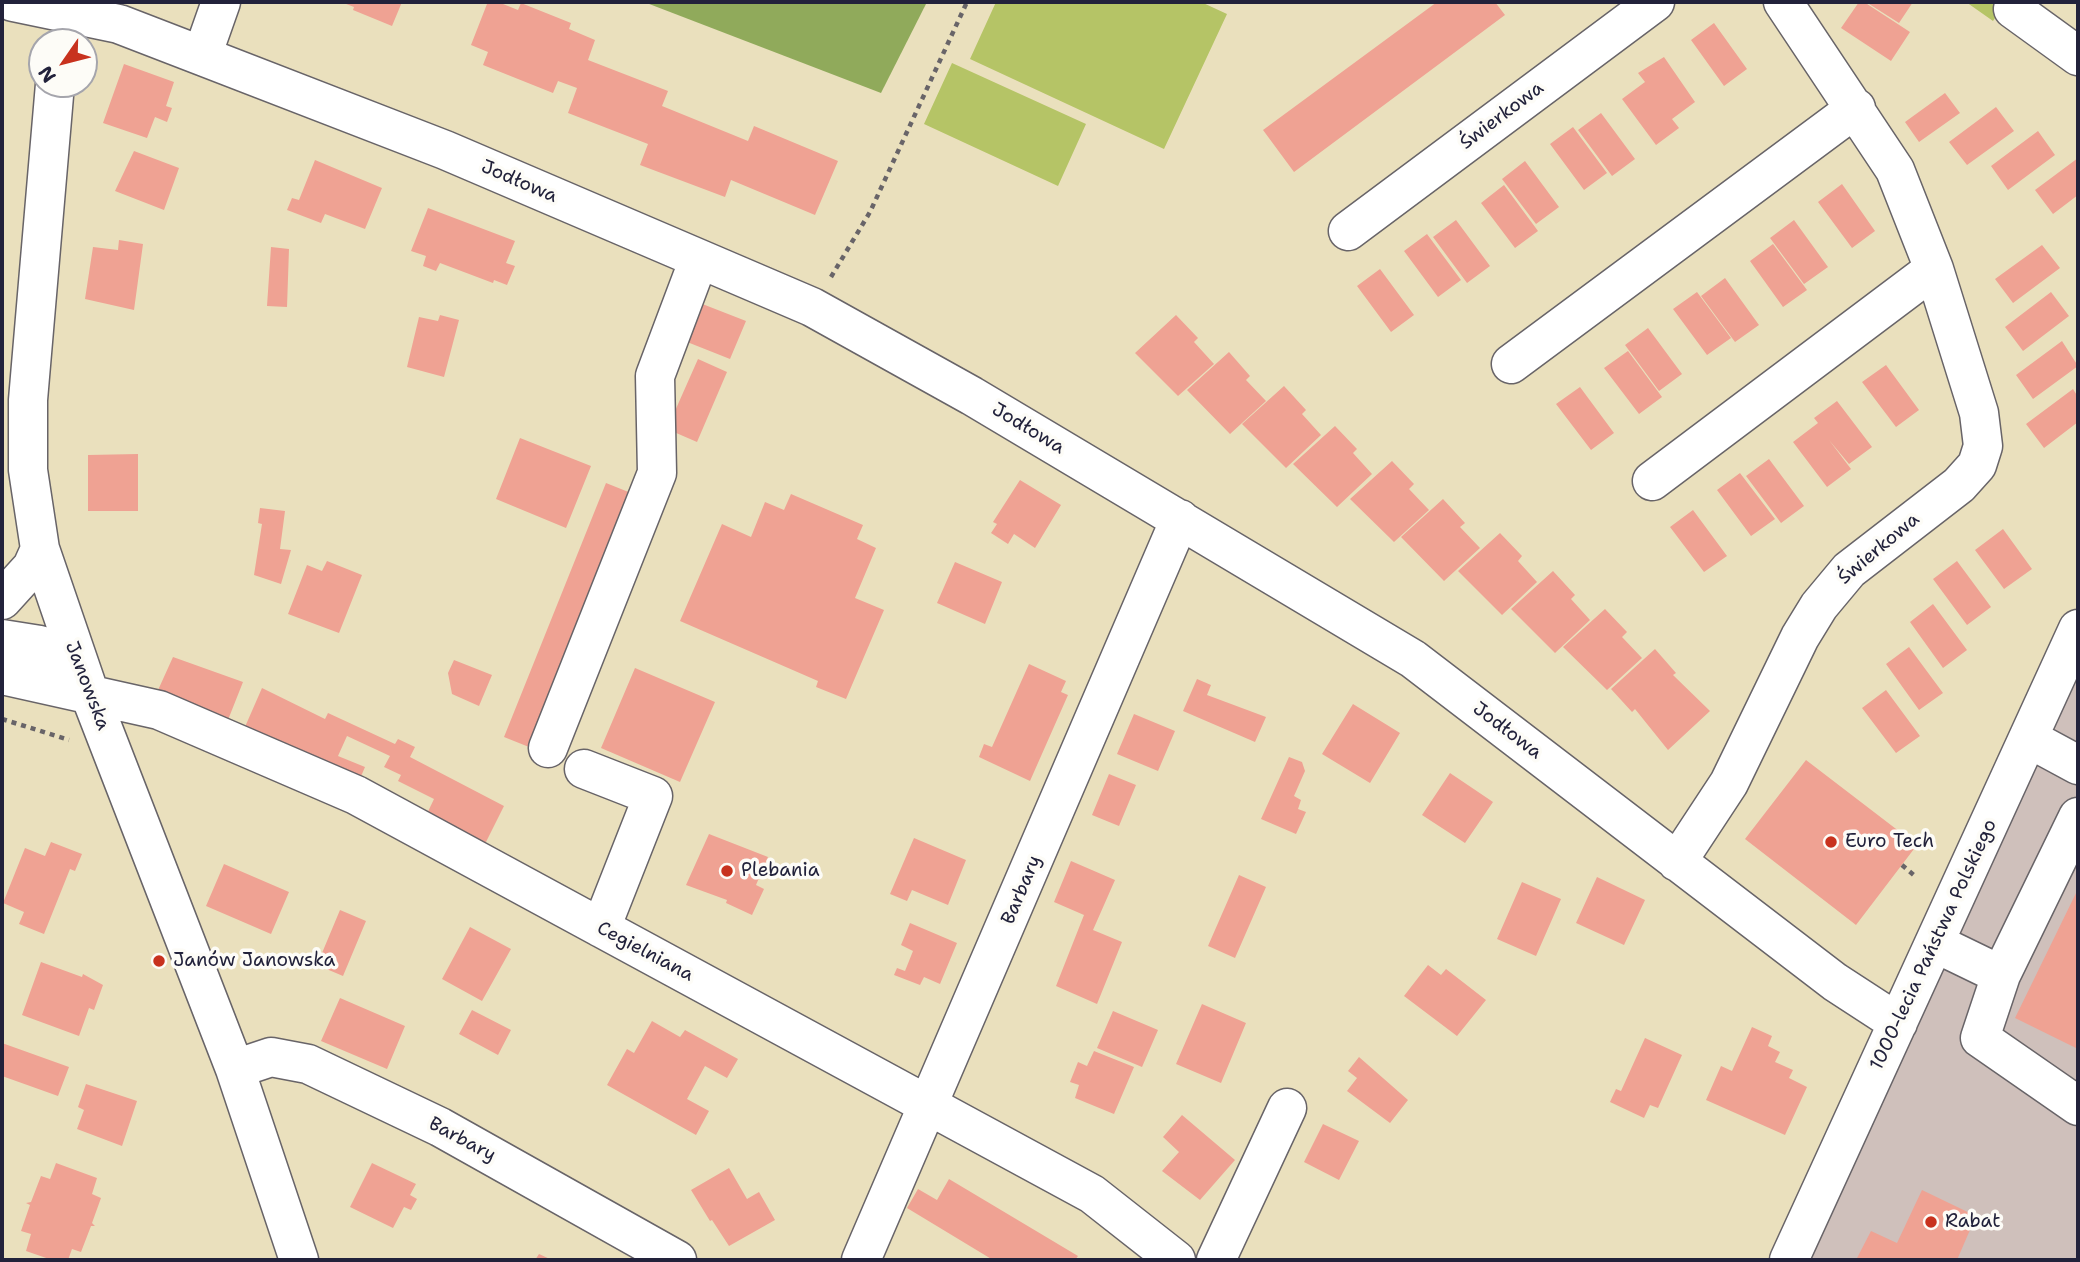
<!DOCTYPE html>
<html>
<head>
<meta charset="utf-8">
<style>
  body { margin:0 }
  #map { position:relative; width:2080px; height:1262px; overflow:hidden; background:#eae0bd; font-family:"Shantell Sans",sans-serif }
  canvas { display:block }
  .frame { position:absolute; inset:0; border:4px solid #22223b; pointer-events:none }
  .north { position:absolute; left:28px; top:28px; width:70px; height:70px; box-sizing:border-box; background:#fdfcf7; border:2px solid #a5a5ac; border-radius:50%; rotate:235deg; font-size:19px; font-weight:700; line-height:28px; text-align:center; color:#22223b }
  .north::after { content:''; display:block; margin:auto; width:24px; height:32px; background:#c8321e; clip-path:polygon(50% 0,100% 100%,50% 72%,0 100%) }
</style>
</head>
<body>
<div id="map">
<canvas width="2080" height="1262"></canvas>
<div class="frame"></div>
<div class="north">N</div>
</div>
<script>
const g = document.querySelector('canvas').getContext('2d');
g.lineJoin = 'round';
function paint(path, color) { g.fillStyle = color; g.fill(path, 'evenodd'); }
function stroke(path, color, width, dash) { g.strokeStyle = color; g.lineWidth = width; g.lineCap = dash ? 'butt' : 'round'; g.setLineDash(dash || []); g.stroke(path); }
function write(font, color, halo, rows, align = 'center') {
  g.font = font + ' "Shantell Sans",sans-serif'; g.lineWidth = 7; g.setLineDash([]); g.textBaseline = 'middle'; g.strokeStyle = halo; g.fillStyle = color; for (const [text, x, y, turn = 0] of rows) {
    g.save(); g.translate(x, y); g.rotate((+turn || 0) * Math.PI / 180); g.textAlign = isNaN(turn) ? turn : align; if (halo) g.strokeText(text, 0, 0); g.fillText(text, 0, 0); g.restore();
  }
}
const industrial = new Path2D(`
  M 2078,669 L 2078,1260 L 1798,1260 Z`);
const green = new Path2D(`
  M 996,2 L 1201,2 L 1227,14 L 1164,149 L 970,59 Z
  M 1966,2 L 2006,2 L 1993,21 Z
  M 952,63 L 1086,124 L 1058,186 L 924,124 Z`);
const forest = new Path2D(`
  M 644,2 L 927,2 L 881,93 Z`);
const building = new Path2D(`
  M 341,2 L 402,2 L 392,26 L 353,10 L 354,7 Z
  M 481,2 L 498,2 L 518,10 L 521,3 L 571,23 L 569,29 L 595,40 L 588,60 L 668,91 L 662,106 L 748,141 L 754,126 L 838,161 L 815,215 L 731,180 L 725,197 L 640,165 L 648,144 L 568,113 L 577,88 L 558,81 L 553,93 L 483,65 L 488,52 L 471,45 L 487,4 Z
  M 1437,2 L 1495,2 L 1505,15 L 1294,172 L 1263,130 Z
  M 1859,2 L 1864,2 L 1910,32 L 1891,61 L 1841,28 Z
  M 1866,2 L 1913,2 L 1899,23 Z
  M 1714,23 L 1747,69 L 1724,86 L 1691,40 Z
  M 1664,57 L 1695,102 L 1672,119 L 1679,128 L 1656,145 L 1622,99 L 1645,82 L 1638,73 Z
  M 124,64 L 174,82 L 166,106 L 172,108 L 167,122 L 155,117 L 147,138 L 103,123 Z
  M 1945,93 L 1960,113 L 1919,142 L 1905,122 Z
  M 1996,107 L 2014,131 L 1967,165 L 1949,142 Z
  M 1601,113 L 1635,159 L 1612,176 L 1578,130 Z
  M 1573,127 L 1607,173 L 1584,190 L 1550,144 Z
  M 2038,131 L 2055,155 L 2008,190 L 1991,166 Z
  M 134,151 L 179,168 L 164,210 L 115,191 Z
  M 2078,158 L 2078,195 L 2053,214 L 2035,190 Z
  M 315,160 L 382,188 L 365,229 L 325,214 L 321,223 L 287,210 L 292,198 L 299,200 Z
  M 1525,161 L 1559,207 L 1536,224 L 1502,179 Z
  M 1842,184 L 1875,231 L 1852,248 L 1818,202 Z
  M 1504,185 L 1538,231 L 1515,248 L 1481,203 Z
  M 428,208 L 515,241 L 506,263 L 515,266 L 507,285 L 494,280 L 493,283 L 440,263 L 436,271 L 423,266 L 426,256 L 411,251 Z
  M 1456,220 L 1490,266 L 1467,283 L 1433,237 Z
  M 1794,220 L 1828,267 L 1804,284 L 1770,238 Z
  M 1427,234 L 1461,280 L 1438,297 L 1404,251 Z
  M 119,240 L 143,244 L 134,310 L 85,299 L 93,247 L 118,250 Z
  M 1773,244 L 1807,290 L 1783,307 L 1750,261 Z
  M 2042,245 L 2060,268 L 2013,303 L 1995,279 Z
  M 271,247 L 289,249 L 287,307 L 267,306 Z
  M 1380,269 L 1414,315 L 1391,332 L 1357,286 Z
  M 1725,278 L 1759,325 L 1735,342 L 1701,296 Z
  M 1697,292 L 1731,338 L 1707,355 L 1673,309 Z
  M 2051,292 L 2069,316 L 2023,351 L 2005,327 Z
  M 687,298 L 746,321 L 730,359 L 672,336 Z
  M 440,315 L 459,320 L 444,377 L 407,367 L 419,317 L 438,321 Z
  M 1176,315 L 1198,338 L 1194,342 L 1214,364 L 1178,396 L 1135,353 Z
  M 1648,328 L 1682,374 L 1659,391 L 1625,345 Z
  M 2062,341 L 2078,366 L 2033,399 L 2016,375 Z
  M 1628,351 L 1662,397 L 1639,414 L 1604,368 Z
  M 1229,352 L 1250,376 L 1246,380 L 1266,401 L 1230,434 L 1187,390 Z
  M 698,359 L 727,372 L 697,442 L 667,429 Z
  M 1886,365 L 1919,410 L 1896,427 L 1862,382 Z
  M 1284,386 L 1306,410 L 1302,414 L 1321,435 L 1286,468 L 1242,424 Z
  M 1580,387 L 1614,433 L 1591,450 L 1556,404 Z
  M 2073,389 L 2078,397 L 2078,422 L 2044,448 L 2026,424 Z
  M 1837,401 L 1872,447 L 1849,464 L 1829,440 L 1851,469 L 1827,487 L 1793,442 L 1818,423 L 1814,418 Z
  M 1335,426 L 1357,449 L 1353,453 L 1372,474 L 1337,507 L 1293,464 Z
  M 520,438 L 591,466 L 566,528 L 496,499 Z
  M 138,454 L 138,511 L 88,511 L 88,455 Z
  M 1769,459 L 1804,506 L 1781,523 L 1746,476 Z
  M 1392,461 L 1414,484 L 1409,489 L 1429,510 L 1394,542 L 1350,499 Z
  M 1740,473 L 1775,519 L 1751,536 L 1717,490 Z
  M 1020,480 L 1061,505 L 1035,548 L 1014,534 L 1008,544 L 991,533 L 997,524 L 993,522 Z
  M 606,483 L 631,493 L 529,747 L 504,737 Z
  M 791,494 L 863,525 L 857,539 L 876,548 L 855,598 L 884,610 L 846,699 L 816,687 L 818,681 L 680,621 L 722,524 L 751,537 L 765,502 L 784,510 Z
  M 1443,499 L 1465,523 L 1460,527 L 1480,548 L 1444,581 L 1401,537 Z
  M 260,508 L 285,511 L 280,549 L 291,550 L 281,584 L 254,575 L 262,524 L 258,523 Z
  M 1693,510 L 1727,556 L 1704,572 L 1670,527 Z
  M 2003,529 L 2032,569 L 2004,589 L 1975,550 Z
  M 1500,533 L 1522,556 L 1518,561 L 1537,582 L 1502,615 L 1458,571 Z
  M 327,561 L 362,575 L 339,633 L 288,614 L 307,565 L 322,571 Z
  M 1957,561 L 1991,607 L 1967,625 L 1933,579 Z
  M 955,562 L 1002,582 L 985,624 L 937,603 Z
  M 1553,571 L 1575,595 L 1571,599 L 1590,620 L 1555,653 L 1511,609 Z
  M 1933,604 L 1967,650 L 1943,668 L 1910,622 Z
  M 1605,609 L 1627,632 L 1622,637 L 1642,658 L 1607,690 L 1563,647 Z
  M 1909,647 L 1943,693 L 1919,710 L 1886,664 Z
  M 1655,649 L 1676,673 L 1673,675 L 1710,711 L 1668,750 L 1635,709 L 1632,712 L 1611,689 Z
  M 173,657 L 243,682 L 224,730 L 154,699 Z
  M 454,660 L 492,675 L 479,706 L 452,694 L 448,673 Z
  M 1029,664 L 1066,681 L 1061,692 L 1068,695 L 1030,781 L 979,757 L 984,744 L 992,747 Z
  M 635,668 L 715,702 L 680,782 L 601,748 Z
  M 1197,679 L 1211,685 L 1207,695 L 1266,717 L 1255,742 L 1183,711 Z
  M 262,688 L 325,719 L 328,713 L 395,744 L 398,739 L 415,747 L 410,757 L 504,806 L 481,852 L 423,822 L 434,799 L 398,781 L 401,775 L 384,767 L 390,756 L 347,736 L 338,756 L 365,767 L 356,788 L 241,736 Z
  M 1886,690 L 1920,736 L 1896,753 L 1862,708 Z
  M 1353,704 L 1400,733 L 1370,783 L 1322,754 Z
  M 1134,714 L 1175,731 L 1158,771 L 1117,754 Z
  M 1289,757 L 1302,762 L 1305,771 L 1294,796 L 1301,800 L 1298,809 L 1306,812 L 1296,834 L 1261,819 Z
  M 1806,760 L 1917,845 L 1856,925 L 1745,839 Z
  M 1450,773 L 1493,802 L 1465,843 L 1422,815 Z
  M 1109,774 L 1136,785 L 1119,826 L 1092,815 Z
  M 709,834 L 768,857 L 756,885 L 764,889 L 752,915 L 726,903 L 727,900 L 686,885 Z
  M 914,838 L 966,860 L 948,905 L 912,890 L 907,901 L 890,894 Z
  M 51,842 L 82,854 L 75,871 L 70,869 L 44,934 L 19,924 L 24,912 L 3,903 L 25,848 L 45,856 Z
  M 1071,861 L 1115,880 L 1093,930 L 1122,942 L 1097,1004 L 1056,986 L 1084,915 L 1054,902 Z
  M 224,864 L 289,892 L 271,934 L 206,906 Z
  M 1239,875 L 1266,887 L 1235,958 L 1208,946 Z
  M 1597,877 L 1645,900 L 1624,945 L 1576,923 Z
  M 1522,882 L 1561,899 L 1536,956 L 1497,939 Z
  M 2078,889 L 2078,1049 L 2015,1018 Z
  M 340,910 L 366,921 L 343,976 L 317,965 Z
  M 910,923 L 957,943 L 940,984 L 924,977 L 920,985 L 894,975 L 897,968 L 905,971 L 913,951 L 901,945 Z
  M 470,927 L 511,949 L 482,1001 L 442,979 Z
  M 41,962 L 82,977 L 83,974 L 103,985 L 94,1010 L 89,1008 L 79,1036 L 22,1015 Z
  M 1428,965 L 1441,975 L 1446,969 L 1486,1000 L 1457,1036 L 1404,996 Z
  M 340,998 L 405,1026 L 387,1069 L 321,1041 Z
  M 1202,1004 L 1246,1023 L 1221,1083 L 1176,1064 Z
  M 472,1010 L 511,1030 L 498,1055 L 459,1034 Z
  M 1113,1011 L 1158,1030 L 1142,1067 L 1097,1048 Z
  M 652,1021 L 680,1037 L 685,1030 L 738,1059 L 727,1078 L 705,1066 L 687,1099 L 709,1111 L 696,1135 L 607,1085 L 627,1049 L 634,1053 Z
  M 1752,1027 L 1772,1036 L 1768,1046 L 1780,1052 L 1775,1062 L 1793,1070 L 1789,1078 L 1807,1087 L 1785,1135 L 1706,1100 L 1721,1066 L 1732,1071 Z
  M 1645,1038 L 1682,1055 L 1658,1108 L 1650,1105 L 1644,1118 L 1610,1102 L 1616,1089 L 1621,1091 Z
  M 2,1043 L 69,1067 L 58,1096 L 2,1076 Z
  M 1094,1051 L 1134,1067 L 1114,1114 L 1075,1098 L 1079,1085 L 1070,1082 L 1078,1062 L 1087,1066 Z
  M 1359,1057 L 1408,1100 L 1390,1123 L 1347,1091 L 1357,1078 L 1348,1071 Z
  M 86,1084 L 137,1101 L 122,1146 L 77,1129 L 84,1110 L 78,1107 Z
  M 1182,1115 L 1235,1160 L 1200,1200 L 1162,1171 L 1179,1152 L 1163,1137 Z
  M 1323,1124 L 1359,1141 L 1339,1180 L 1304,1162 Z
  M 56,1163 L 97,1178 L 92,1194 L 101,1198 L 92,1223 L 95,1226 L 91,1226 L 81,1252 L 72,1249 L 68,1260 L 52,1260 L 26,1251 L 31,1234 L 21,1231 L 30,1205 L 26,1203 L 31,1202 L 41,1176 L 50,1179 Z
  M 372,1163 L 416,1184 L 410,1195 L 417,1199 L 411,1210 L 404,1207 L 393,1228 L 350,1207 Z
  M 729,1168 L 747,1199 L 759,1192 L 775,1220 L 729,1246 L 712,1220 L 710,1221 L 691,1190 Z
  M 949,1179 L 1078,1256 L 1075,1260 L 993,1260 L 907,1208 L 918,1189 L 937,1200 Z
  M 1922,1190 L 1976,1216 L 1957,1260 L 1856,1260 L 1871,1231 L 1897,1243 Z
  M 539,1254 L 552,1260 L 535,1260 Z`);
const path = new Path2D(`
  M 831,277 L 870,212 L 967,2
  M 2,719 L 69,740
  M 1902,865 L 1916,877`);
const minor = new Path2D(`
  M 13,2 L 119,24 L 202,56 L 445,150 L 812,307 L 972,396 L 1413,659 L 1835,982 L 1898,1023
  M 2013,9 L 2078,56
  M 202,56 L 221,2
  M 55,84 L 28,400 L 28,470 L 40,549 L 90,695 L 235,1069 L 299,1260
  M 1348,231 L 1655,2
  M 1511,364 L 1856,108
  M 1652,481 L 1934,269
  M 2,600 L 32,567 L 40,549
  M 2,639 L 40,645 L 79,664
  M 2,675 L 159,710 L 356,795 L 1092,1194 L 1176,1260
  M 2028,738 L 2078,765
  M 548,748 L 657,473 L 655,376 L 699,259
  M 584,769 L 653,796 L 601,928
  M 2078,817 L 2001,975 L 1980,1038 L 2078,1106
  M 1677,862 L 1729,783 L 1800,637 L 1819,606 L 1849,570 L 1959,485 L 1977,465 L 1983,446 L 1979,413 L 1934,269 L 1895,170 L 1783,2
  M 1935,943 L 2001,975
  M 235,1069 L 271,1057 L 308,1064 L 440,1127 L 677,1260
  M 861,1260 L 1180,519
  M 1216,1260 L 1287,1108
  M 1789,1260 L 2078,629`);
const markers = [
  [1831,842,7,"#c8321e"],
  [727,871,7,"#c8321e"],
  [159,961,7,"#c8321e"],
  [1931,1222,7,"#c8321e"]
];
const streetNames = [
  ["Świerkowa",1502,116,-37],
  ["Jodłowa",519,182,23],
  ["Jodłowa",1028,429,31],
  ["Świerkowa",1879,549,-40],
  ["Janowska",87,686,69],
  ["Jodłowa",1507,731,37],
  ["Barbary",1022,890,-67],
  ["1000-lecia Państwa Polskiego",1934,945,-65],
  ["Cegielniana",645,952,28],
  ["Barbary",462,1140,28]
];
const poiNames = [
  ["Euro Tech",1845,842],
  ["Plebania",741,871],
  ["Janów Janowska",173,961],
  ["Rabat",1945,1222]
];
paint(industrial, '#cfc0bb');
paint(green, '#b5c466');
paint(forest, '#90aa5b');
paint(building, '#efa293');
stroke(minor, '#686468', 41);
stroke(path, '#686468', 4.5, [5, 5]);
stroke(minor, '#fff', 38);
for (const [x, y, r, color] of markers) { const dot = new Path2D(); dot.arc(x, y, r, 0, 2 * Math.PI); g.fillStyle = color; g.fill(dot); stroke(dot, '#fdfcf7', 2.5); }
write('19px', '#22223b', '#fdfcf7', streetNames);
write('19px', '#22223b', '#fdfcf7', poiNames, 'left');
</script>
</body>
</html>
